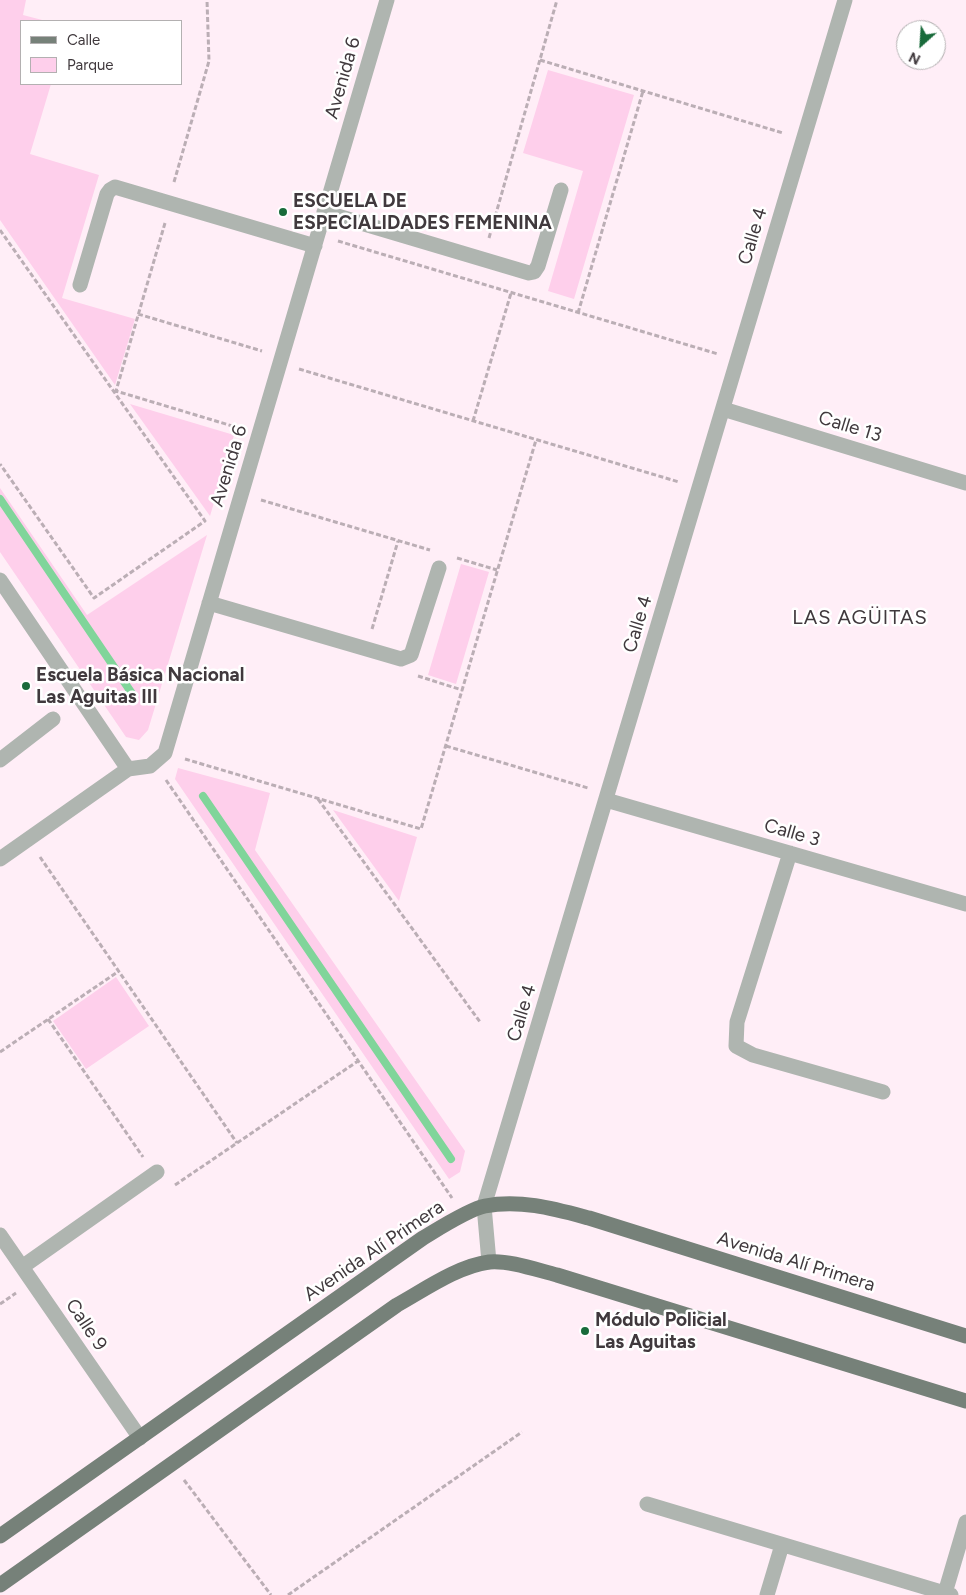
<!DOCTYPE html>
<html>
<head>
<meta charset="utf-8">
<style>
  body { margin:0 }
  #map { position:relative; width:966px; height:1595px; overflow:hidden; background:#ffeef7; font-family:Figtree,sans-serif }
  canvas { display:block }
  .legend { position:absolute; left:20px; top:20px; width:162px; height:65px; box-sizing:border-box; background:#fff; border:1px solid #b3b0b1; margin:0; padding:6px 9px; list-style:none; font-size:15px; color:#40393d }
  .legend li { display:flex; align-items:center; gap:10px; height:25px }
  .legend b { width:25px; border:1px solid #b3b0b1 }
  .north { position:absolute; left:896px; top:20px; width:50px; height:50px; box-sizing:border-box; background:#fff; border:1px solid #b3b0b1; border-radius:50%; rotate:206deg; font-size:14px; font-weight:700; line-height:20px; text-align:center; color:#40393d }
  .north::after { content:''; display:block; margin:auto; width:18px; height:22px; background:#196b3b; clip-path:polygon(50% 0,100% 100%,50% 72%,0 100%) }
</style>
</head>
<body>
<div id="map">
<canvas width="966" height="1595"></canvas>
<ul class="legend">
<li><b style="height:6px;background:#768179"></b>Calle</li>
<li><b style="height:14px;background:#fecfeb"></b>Parque</li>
</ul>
<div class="north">N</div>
</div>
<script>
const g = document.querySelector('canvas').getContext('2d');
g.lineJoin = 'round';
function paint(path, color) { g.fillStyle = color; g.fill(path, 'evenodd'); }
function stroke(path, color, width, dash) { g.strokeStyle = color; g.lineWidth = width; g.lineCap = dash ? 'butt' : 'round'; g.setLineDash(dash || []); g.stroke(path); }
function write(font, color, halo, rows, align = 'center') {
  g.font = font + ' Figtree,sans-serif'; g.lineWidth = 5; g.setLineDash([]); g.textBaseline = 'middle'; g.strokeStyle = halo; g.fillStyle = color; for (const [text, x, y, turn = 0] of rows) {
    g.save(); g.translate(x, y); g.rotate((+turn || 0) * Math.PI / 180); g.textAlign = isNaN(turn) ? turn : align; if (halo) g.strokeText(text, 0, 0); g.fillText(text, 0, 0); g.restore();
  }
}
const green = new Path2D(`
  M 0,0 L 26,0 L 23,15 L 46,21 L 21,21 L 21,84 L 51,84 L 30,154 L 99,175 L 62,298 L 135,319 L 115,385 L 0,220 Z
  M 548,70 L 634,95 L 574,299 L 548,291 L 583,171 L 523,153 Z
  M 130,404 L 234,435 L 210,516 Z
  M 0,488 L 87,615 L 207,535 L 148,730 L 139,740 L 126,737 L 0,552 Z
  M 461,564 L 489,572 L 456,684 L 428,675 Z
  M 178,768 L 270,793 L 255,850 L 465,1151 L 460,1172 L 449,1179 L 175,779 Z
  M 333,810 L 417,837 L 399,901 Z
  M 116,977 L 149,1026 L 86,1069 L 53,1021 Z`);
const stream = new Path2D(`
  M 0,499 L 133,695
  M 203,796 L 451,1159`);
const path = new Path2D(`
  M 540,60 L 783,133
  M 174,182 L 209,61 L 207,0
  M 165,223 L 116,391 L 239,428
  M 0,230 L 205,521 L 94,598 L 0,464
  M 489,238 L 557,0
  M 338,241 L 718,354
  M 578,313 L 643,91
  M 138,314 L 262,351
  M 299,369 L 679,482
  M 473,421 L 511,293
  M 261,500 L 430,550
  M 457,558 L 497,570
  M 372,629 L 398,541
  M 418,676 L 462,690
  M 446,746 L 588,788
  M 185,759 L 421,829 L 536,440
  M 166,780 L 452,1198
  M 318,799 L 480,1022
  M 40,857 L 237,1143
  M 48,1019 L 143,1157
  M 0,1052 L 119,971
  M 175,1185 L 358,1061
  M 0,1304 L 16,1293
  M 184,1480 L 271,1595
  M 288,1595 L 522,1432`);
const minor = new Path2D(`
  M 324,212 L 529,273 L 534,272 L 538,266 L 561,190
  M 80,285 L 107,194 L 110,190 L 115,187 L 315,246
  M 723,409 L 966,483
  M 0,580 L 128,769
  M 209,603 L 401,659 L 411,655 L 439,568
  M 0,760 L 53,719
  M 606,800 L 966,904
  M 790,853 L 737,1022 L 736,1046 L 753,1055 L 883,1092
  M 0,859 L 128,769 L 150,766 L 165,753 L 387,0
  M 0,1235 L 140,1438
  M 489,1262 L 484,1206 L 845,0
  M 22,1267 L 157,1172
  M 647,1504 L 951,1595
  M 945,1593 L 966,1522
  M 767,1595 L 782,1545`);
const major = new Path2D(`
  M 0,1536 L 423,1238 C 438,1229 469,1209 485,1206 C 520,1199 555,1209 589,1218 L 966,1336
  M 0,1585 L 397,1305 C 424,1290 458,1266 489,1262 C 509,1260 537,1270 557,1275 L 966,1401`);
const markers = [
  [283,212,5,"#196b3b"],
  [26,686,5,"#196b3b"],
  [585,1331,5,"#196b3b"]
];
const streetNames = [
  ["Avenida 6",343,78,-74],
  ["Calle 4",753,236,-73],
  ["Calle 13",850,427,17],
  ["Avenida 6",229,466,-73],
  ["Calle 4",638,624,-73],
  ["Calle 3",792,833,16],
  ["Calle 4",522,1013,-73],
  ["Avenida Alí Primera",374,1251,-34],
  ["Avenida Alí Primera",796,1262,17],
  ["Calle 9",86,1325,56]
];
const poiNames = [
  ["ESCUELA DE",293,201],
  ["ESPECIALIDADES FEMENINA",293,223],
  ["Escuela Básica Nacional",36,675],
  ["Las Aguitas III",36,697],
  ["Módulo Policial",595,1320],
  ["Las Aguitas",595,1342]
];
const neighbourhoodNames = [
  ["LAS AGÜITAS",860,618]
];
paint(green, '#fecfeb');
stroke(stream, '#80d59a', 8);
stroke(path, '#bbaeb5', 3, [5, 2.5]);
stroke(minor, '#afb5b0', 15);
stroke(major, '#768179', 15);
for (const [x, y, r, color] of markers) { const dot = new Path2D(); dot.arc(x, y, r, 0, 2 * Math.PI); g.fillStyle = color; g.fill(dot); stroke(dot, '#fff', 2); }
write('19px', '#40393d', '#fff', streetNames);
write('bold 19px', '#40393d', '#fff', poiNames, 'left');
g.letterSpacing = '1px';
write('20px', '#40393d', '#fff', neighbourhoodNames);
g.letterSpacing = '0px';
</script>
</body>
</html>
